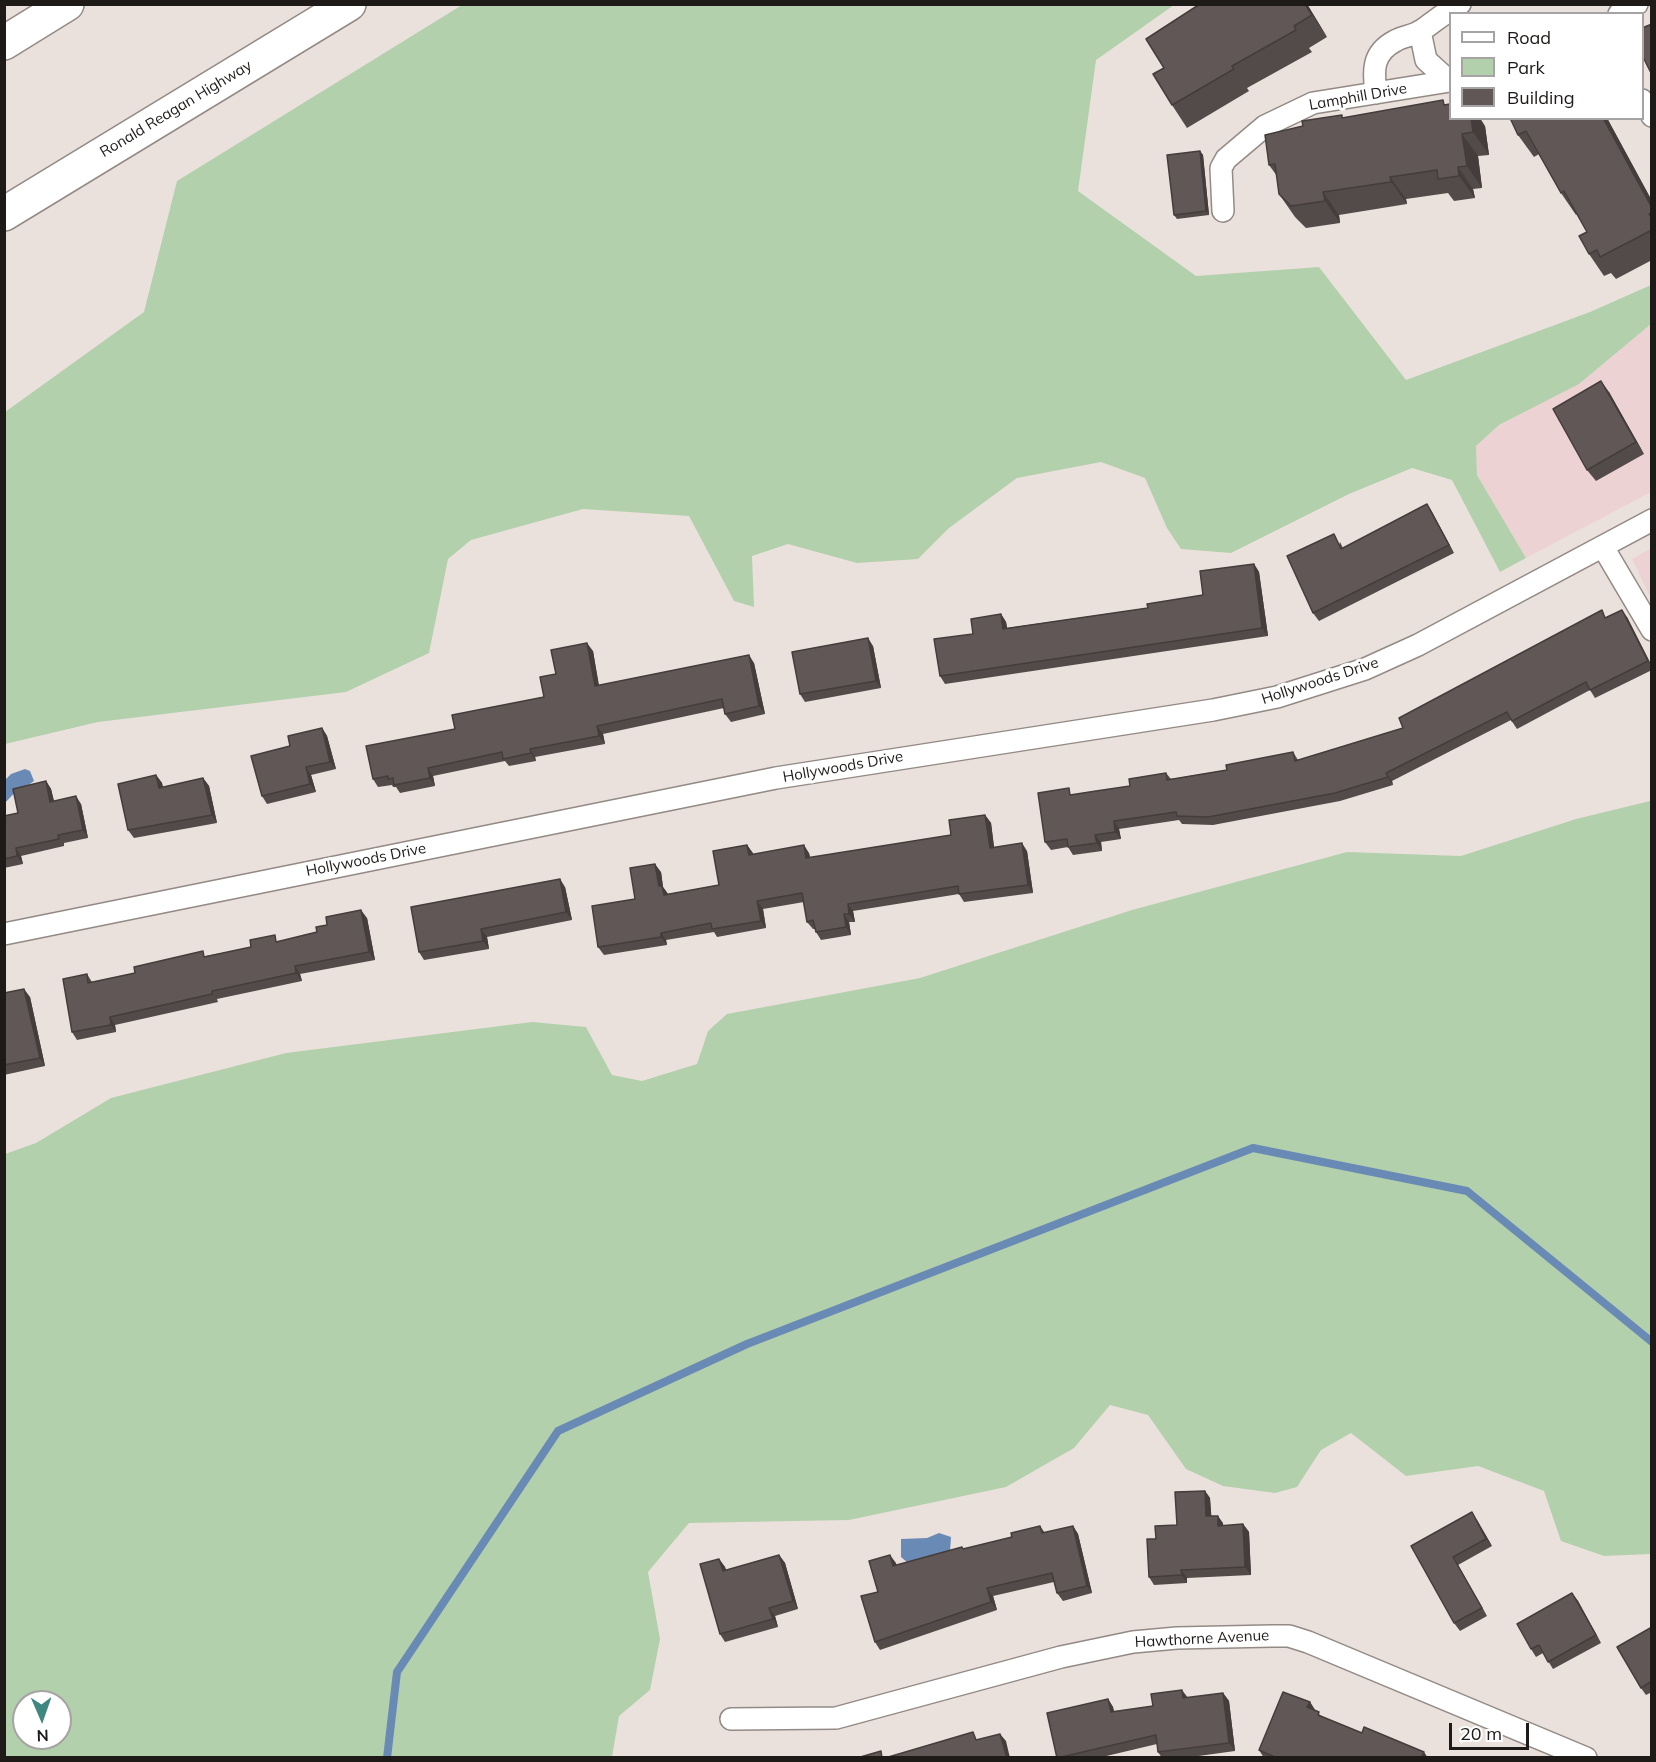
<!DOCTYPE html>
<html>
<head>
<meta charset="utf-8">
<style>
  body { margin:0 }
  #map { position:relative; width:1656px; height:1762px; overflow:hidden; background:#ebe1dc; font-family:Mulish,sans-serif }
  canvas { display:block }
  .frame { position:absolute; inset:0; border:6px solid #1e1a18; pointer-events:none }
  .legend { position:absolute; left:1449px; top:12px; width:195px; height:108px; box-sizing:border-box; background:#fff; border:2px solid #a5a3a3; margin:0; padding:8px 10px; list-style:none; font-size:18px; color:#1e1a18 }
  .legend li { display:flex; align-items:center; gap:12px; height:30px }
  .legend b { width:30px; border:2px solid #a5a3a3 }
  .north { position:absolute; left:12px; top:1690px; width:60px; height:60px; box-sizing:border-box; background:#fff; border:2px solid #a5a3a3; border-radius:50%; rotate:178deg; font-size:16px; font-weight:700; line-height:24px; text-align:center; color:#1e1a18 }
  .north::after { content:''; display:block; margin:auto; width:21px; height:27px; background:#418781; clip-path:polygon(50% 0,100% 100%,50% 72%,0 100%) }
  .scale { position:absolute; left:1449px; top:1723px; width:80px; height:27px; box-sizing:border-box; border:3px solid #1e1a18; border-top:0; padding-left:8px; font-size:18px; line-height:21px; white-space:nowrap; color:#1e1a18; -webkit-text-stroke:4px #fff; paint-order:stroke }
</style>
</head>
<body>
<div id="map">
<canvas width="1656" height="1762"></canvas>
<div class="frame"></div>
<ul class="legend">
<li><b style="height:8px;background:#fff"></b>Road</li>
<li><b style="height:16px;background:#b3d0ac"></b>Park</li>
<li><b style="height:16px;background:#615756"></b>Building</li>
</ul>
<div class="north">N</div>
<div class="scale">20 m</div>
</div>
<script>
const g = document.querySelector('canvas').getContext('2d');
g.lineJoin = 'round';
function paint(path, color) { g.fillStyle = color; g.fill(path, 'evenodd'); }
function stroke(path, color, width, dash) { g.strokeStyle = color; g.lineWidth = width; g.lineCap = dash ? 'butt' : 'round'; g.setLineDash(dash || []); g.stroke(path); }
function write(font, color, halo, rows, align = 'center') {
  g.font = font + ' Mulish,sans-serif'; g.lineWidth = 6; g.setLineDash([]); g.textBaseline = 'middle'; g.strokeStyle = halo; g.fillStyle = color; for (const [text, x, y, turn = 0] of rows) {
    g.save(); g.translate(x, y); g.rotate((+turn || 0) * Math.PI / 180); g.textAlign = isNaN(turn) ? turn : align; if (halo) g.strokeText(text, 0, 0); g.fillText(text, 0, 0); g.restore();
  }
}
const commercial = new Path2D(`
  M 1651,324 L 1651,492 L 1526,558 L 1477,475 L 1476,446 L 1499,425 L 1579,384 Z
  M 1651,548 L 1651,599 L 1632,559 Z`);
const green = new Path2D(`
  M 462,5 L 1174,5 L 1096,60 L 1078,191 L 1196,276 L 1319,267 L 1406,380 L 1590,312 L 1651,285 L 1651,324 L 1579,384 L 1499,425 L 1476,446 L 1477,475 L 1526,558 L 1500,572 L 1452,480 L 1412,468 L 1349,494 L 1231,553 L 1181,549 L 1167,528 L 1145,478 L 1101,462 L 1017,478 L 949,528 L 918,559 L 857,563 L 788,544 L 752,556 L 754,607 L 734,601 L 689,516 L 583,509 L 471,540 L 448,559 L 429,653 L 346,692 L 98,722 L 5,744 L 5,412 L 144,312 L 177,181 Z
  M 1650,801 L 1651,1554 L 1604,1556 L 1561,1541 L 1544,1491 L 1478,1466 L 1406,1476 L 1351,1433 L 1321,1450 L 1297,1487 L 1275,1493 L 1223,1486 L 1186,1469 L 1148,1415 L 1110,1405 L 1074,1448 L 1006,1487 L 849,1520 L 689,1523 L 648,1572 L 660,1639 L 650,1690 L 619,1716 L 612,1757 L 5,1757 L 5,1154 L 36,1143 L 111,1098 L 286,1053 L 532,1022 L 586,1027 L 612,1075 L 642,1081 L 697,1064 L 708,1031 L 727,1014 L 920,978 L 1132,910 L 1347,852 L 1461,856 L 1576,819 ZM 24,1702 L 60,1702 L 60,1738 L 24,1738 Z`);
const water = new Path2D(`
  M 25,769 L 30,771 L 34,781 L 24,788 L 18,789 L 5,803 L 5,780 L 11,774 Z
  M 939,1533 L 951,1537 L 950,1552 L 908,1563 L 901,1557 L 901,1539 L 927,1538 Z`);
const stream = new Path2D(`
  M 387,1758 L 397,1672 L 558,1431 L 747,1344 L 1253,1148 L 1467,1191 L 1652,1342`);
const street = new Path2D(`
  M 1619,14 L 1637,4
  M 1420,31 L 1426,60 L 1449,81
  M 1376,93 C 1373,71 1372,53 1395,41 C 1403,36 1413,36 1421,31 C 1435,21 1444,13 1460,4
  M 1642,100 L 1652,116
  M 1223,211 L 1221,168 L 1226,159 L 1265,126 L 1313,103 L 1450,81
  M 1603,547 L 1652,630
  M 4,934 L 776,778 L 1213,710 L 1277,697 L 1365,669 L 1418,645 L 1652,520
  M 731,1719 L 836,1718 L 1061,1657 L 1133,1642 L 1177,1638 L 1272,1636 L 1289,1636 L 1308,1642 L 1586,1758`);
const highway = new Path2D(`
  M 4,43 L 67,4
  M 4,214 L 349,4`);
const wall = new Path2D(`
  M 1200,4 L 1307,4 L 1327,37 L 1309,48 L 1312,52 L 1247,88 L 1249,91 L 1187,128 L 1172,105 L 1164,68 Z
  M 1450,104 L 1450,118 L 1485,126 L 1489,155 L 1478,156 L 1482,188 L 1473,189 L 1475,198 L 1454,201 L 1448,193 L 1406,199 L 1407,204 L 1339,215 L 1340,223 L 1306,228 L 1295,217 L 1279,194 L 1277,176 L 1269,165 L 1343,118 Z
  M 1510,118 L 1607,118 L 1652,201 L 1652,260 L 1616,279 L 1611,273 L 1604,276 L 1589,254 L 1587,232 L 1577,214 L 1576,215 L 1561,193 L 1539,154 L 1534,157 L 1518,135 Z
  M 1200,151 L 1203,155 L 1209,215 L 1177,219 L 1174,215 Z
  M 1609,392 L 1644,454 L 1596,481 L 1587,470 Z
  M 1427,504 L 1432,512 L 1454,553 L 1319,621 L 1313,613 L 1340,542 L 1343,548 Z
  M 1254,564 L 1259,572 L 1268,636 L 945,684 L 940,676 L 973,634 L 1001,614 L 1006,622 L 1007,628 L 1148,608 L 1203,595 Z
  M 1607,617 L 1627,617 L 1652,666 L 1652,670 L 1595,698 L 1590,690 L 1517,729 L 1511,720 L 1392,781 L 1393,785 L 1340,801 L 1213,825 L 1182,824 L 1179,820 L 1119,829 L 1121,839 L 1101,842 L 1102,851 L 1073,855 L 1068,847 L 1051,850 L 1045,842 L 1073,795 L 1130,786 L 1166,773 L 1171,779 L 1227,770 L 1293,752 L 1298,760 L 1403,728 Z
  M 873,646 L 881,688 L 805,702 L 800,694 Z
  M 593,651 L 599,685 L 754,663 L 765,714 L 731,722 L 725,714 L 724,708 L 603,734 L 605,744 L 535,757 L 536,761 L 509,766 L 505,761 L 433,776 L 435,786 L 400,793 L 396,787 L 393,787 L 392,785 L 378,787 L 373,779 L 455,729 L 544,697 L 556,674 Z
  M 322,728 L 327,736 L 336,769 L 311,775 L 316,792 L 267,804 L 262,796 L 290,746 Z
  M 156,775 L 162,783 L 163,788 L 203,778 L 209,786 L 217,823 L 134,838 L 128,830 Z
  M 46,781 L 51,789 L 54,801 L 81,804 L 88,838 L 64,843 L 64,846 L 21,856 L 23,864 L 4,868 L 4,816 L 18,813 Z
  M 985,815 L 991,823 L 994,847 L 1027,851 L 1033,893 L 964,902 L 959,894 L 853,911 L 855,922 L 849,922 L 851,935 L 821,940 L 816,932 L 815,929 L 813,929 L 807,922 L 804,902 L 763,909 L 766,928 L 717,937 L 714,932 L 666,940 L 667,945 L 604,955 L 598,947 L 635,899 L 661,872 L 663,887 L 668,894 L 719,885 L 747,845 L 753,854 L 809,853 L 810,858 L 951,835 Z
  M 565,887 L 572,920 L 487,937 L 489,949 L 424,960 L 419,952 Z
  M 367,918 L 375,960 L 300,974 L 302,981 L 217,999 L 218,1002 L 115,1025 L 116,1032 L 77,1040 L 72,1032 L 87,974 L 92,982 L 135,973 L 206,956 L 279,942 L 317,932 Z
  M 4,993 L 30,997 L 45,1066 L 4,1075 Z
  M 1205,1491 L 1210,1498 L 1211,1516 L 1223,1523 L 1223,1526 L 1243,1524 L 1249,1532 L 1251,1575 L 1187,1578 L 1187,1583 L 1154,1585 L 1149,1577 L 1156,1539 L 1177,1525 Z
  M 1477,1520 L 1492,1546 L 1458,1565 L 1487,1616 L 1460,1631 L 1454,1623 L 1411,1546 Z
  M 1040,1526 L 1045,1533 L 1073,1526 L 1078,1534 L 1092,1593 L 1063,1601 L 1057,1593 L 1054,1582 L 993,1596 L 997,1610 L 880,1650 L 875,1642 L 878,1592 L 890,1555 L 896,1566 L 962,1547 L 963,1549 L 1012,1537 Z
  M 779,1555 L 785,1563 L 798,1609 L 775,1616 L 778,1627 L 725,1642 L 720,1634 L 719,1559 L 725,1567 L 726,1570 Z
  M 1572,1593 L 1578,1601 L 1601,1643 L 1553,1669 L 1543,1653 L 1536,1657 L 1531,1649 Z
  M 1652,1627 L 1652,1692 L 1646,1695 L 1641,1688 Z
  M 1223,1693 L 1229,1701 L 1235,1751 L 1184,1758 L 1162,1758 L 1158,1752 L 1157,1744 L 1098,1758 L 1057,1758 L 1108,1699 L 1113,1707 L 1114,1712 L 1153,1706 L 1188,1698 Z
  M 1310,1702 L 1315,1710 L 1322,1717 L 1362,1733 L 1428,1758 L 1264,1758 L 1259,1750 Z`);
const shadedWall = new Path2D(`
  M 1305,4 L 1307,4 L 1327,37 L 1312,15 Z
  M 1471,118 L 1480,118 L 1485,126 L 1489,155 L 1473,132 Z
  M 1603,118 L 1607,118 L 1652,201 L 1652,208 Z
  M 1462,134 L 1478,156 L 1482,188 L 1467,166 Z
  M 1200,151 L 1203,155 L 1209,215 L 1206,211 Z
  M 1458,167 L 1473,189 L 1475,198 L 1459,176 Z
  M 1390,177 L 1406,199 L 1407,204 L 1391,182 Z
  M 1323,192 L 1339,215 L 1340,223 L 1325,201 Z
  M 1601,381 L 1609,392 L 1644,454 L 1636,442 Z
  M 1427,504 L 1432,512 L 1454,553 L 1449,545 Z
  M 1254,564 L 1259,572 L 1268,636 L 1262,628 Z
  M 1622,610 L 1627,617 L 1652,667 L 1648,661 Z
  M 1001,614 L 1006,622 L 1009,637 L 1003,629 Z
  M 868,638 L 873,646 L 881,688 L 876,681 Z
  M 587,643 L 593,651 L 600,694 L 595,686 Z
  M 749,655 L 754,663 L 765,714 L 759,706 Z
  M 597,726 L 603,734 L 605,744 L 599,736 Z
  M 322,728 L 327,736 L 336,769 L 330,762 Z
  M 530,749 L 535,757 L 536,761 L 531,753 Z
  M 306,767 L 311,775 L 316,792 L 310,784 Z
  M 428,768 L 433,776 L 435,786 L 430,778 Z
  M 1386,773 L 1392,781 L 1393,785 L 1388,777 Z
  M 156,775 L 162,783 L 165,796 L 159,788 Z
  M 203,778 L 209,786 L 217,823 L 212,815 Z
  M 46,781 L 51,789 L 56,810 L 50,802 Z
  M 76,796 L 81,804 L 88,838 L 83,830 Z
  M 985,815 L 991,823 L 995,855 L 990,848 Z
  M 1114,821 L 1119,829 L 1121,839 L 1115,832 Z
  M 1095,835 L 1101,842 L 1102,851 L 1097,843 Z
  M 1022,843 L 1027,851 L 1033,893 L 1028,885 Z
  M 747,845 L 753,853 L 754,862 L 749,855 Z
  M 804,845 L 809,853 L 812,866 L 806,858 Z
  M 16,848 L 21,856 L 23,864 L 17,856 Z
  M 655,864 L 661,872 L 663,887 L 668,894 L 669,903 L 659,886 Z
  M 560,879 L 565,887 L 572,920 L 566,912 Z
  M 757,901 L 763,909 L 766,928 L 761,921 Z
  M 848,904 L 853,911 L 855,922 L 849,914 Z
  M 361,910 L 367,918 L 375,960 L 369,952 Z
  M 844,914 L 849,922 L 851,935 L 846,927 Z
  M 481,929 L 487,937 L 489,949 L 483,941 Z
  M 661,933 L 666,940 L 667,945 L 661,937 Z
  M 295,966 L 300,974 L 302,981 L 296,973 Z
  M 24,989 L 30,997 L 45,1066 L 40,1058 Z
  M 110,1017 L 115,1025 L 116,1032 L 111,1025 Z
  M 1205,1491 L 1210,1498 L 1212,1524 L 1206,1516 Z
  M 1472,1512 L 1477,1520 L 1492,1546 L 1486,1539 Z
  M 1218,1516 L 1223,1523 L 1224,1534 L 1218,1526 Z
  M 1243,1524 L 1249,1532 L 1251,1575 L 1245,1567 Z
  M 1073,1526 L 1078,1534 L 1092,1593 L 1087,1586 Z
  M 779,1555 L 785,1563 L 798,1609 L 793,1601 Z
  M 890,1555 L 896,1563 L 899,1574 L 893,1566 Z
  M 1453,1557 L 1458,1565 L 1487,1616 L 1482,1608 Z
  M 719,1559 L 725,1567 L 729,1579 L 723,1571 Z
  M 1181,1570 L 1187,1578 L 1187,1583 L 1182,1575 Z
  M 987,1588 L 993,1596 L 997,1610 L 991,1602 Z
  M 1572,1593 L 1578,1601 L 1601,1643 L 1596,1635 Z
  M 769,1608 L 775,1616 L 778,1627 L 773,1619 Z
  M 1182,1690 L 1188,1698 L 1183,1698 Z
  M 1223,1693 L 1229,1701 L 1235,1751 L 1229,1743 Z
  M 1108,1699 L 1113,1707 L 1116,1720 L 1111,1712 Z
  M 1310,1702 L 1315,1710 L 1313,1715 L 1307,1707 Z
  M 1000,1734 L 1006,1741 L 1010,1758 L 1007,1758 Z
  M 1424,1752 L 1428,1758 L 1421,1758 Z`);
const building = new Path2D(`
  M 1200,4 L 1305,4 L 1312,15 L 1294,26 L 1296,30 L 1232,66 L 1234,69 L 1172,105 L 1153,74 L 1164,68 L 1146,39 Z
  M 1652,24 L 1652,75 L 1642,55 L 1642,28 Z
  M 1443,100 L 1444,105 L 1450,104 L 1450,118 L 1471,118 L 1473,132 L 1462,134 L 1467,166 L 1458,167 L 1459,176 L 1438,179 L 1437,170 L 1390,177 L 1391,182 L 1323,192 L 1325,201 L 1291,206 L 1279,194 L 1275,164 L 1269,165 L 1265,135 L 1303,126 L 1302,121 L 1342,115 L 1342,118 Z
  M 1510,118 L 1603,118 L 1652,208 L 1652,213 L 1649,214 L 1652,218 L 1652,230 L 1600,257 L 1597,250 L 1589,254 L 1579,236 L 1587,232 L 1564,191 L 1561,193 L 1526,131 L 1518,135 Z
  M 1200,151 L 1206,211 L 1174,215 L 1167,155 Z
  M 1601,381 L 1636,442 L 1587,470 L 1553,409 Z
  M 1427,504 L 1449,545 L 1313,613 L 1287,556 L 1334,534 L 1341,549 Z
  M 1254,564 L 1262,628 L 940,676 L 934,639 L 973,634 L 971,619 L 1001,614 L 1003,629 L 1148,608 L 1147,604 L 1203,595 L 1200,571 Z
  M 1602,610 L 1605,618 L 1622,610 L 1648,661 L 1590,690 L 1586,682 L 1512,721 L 1507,712 L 1386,773 L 1388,777 L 1335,793 L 1208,817 L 1177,816 L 1176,812 L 1114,821 L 1115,832 L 1095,835 L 1097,843 L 1068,847 L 1067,839 L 1045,842 L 1038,793 L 1069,788 L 1070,795 L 1096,791 L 1130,786 L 1129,779 L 1166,773 L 1167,780 L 1227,770 L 1226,765 L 1293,752 L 1295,761 L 1403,728 L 1399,718 Z
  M 868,638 L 876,681 L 800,694 L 792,652 Z
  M 587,643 L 595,686 L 749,655 L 759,706 L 725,714 L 722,699 L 597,726 L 599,736 L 530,749 L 531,753 L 503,759 L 502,752 L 428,768 L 430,778 L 394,785 L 393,778 L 388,779 L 388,776 L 373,779 L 366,746 L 455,729 L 452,715 L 544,697 L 540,677 L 556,674 L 551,650 Z
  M 322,728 L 330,762 L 306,767 L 310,784 L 262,796 L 251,756 L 290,746 L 288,736 Z
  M 156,775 L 159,788 L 203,778 L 212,815 L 128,830 L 118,784 Z
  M 46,781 L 50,802 L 76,796 L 83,830 L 58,835 L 59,839 L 16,848 L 17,856 L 4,859 L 4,816 L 18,813 L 13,789 Z
  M 985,815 L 990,848 L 1022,843 L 1028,885 L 959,894 L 958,886 L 848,904 L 849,914 L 844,914 L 846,927 L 816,932 L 813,920 L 807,922 L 802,893 L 757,901 L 761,921 L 712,929 L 711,923 L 661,933 L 661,937 L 598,947 L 592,906 L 635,899 L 630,868 L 655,864 L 659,886 L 662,886 L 664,895 L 719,885 L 713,851 L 747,845 L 749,855 L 804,845 L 806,858 L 951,835 L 949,820 Z
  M 560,879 L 566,912 L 481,929 L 483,941 L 419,952 L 411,907 Z
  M 361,910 L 369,952 L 295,966 L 296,973 L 212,991 L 212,994 L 110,1017 L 111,1025 L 72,1032 L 63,979 L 87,974 L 88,983 L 135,973 L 134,967 L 203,951 L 204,957 L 251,947 L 250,940 L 275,935 L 276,942 L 317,932 L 316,927 L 327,925 L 326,917 Z
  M 24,989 L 40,1058 L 4,1065 L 4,993 Z
  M 1205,1491 L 1206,1516 L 1218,1516 L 1218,1526 L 1243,1524 L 1245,1567 L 1181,1570 L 1182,1575 L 1149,1577 L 1147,1539 L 1156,1539 L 1155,1526 L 1177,1525 L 1175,1492 Z
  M 1472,1512 L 1486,1539 L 1453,1557 L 1482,1608 L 1454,1623 L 1411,1546 Z
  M 1040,1526 L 1042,1533 L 1073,1526 L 1087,1586 L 1057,1593 L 1052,1573 L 987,1588 L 991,1602 L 875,1642 L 861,1596 L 878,1592 L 869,1561 L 890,1555 L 893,1566 L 962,1547 L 963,1549 L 1012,1537 L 1011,1533 Z
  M 779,1555 L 793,1601 L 769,1608 L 773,1619 L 720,1634 L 700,1564 L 719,1559 L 723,1571 Z
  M 1572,1593 L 1596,1635 L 1548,1662 L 1539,1645 L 1531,1649 L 1517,1624 Z
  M 1652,1627 L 1652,1681 L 1641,1688 L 1617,1647 Z
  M 1182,1690 L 1183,1698 L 1223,1693 L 1229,1743 L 1158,1752 L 1156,1735 L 1057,1758 L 1047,1713 L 1108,1699 L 1111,1712 L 1153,1706 L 1151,1694 Z
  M 1283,1692 L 1310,1702 L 1307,1707 L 1319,1712 L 1318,1715 L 1362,1733 L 1364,1727 L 1424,1752 L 1421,1758 L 1277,1758 L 1259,1750 Z
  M 973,1732 L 976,1740 L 1000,1734 L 1007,1758 L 885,1758 Z
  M 881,1751 L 882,1758 L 857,1758 Z`);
const streetNames = [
  ["Lamphill Drive",1358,97,-10],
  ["Ronald Reagan Highway",176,109,-31],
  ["Hollywoods Drive",1320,681,-18],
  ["Hollywoods Drive",843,767,-10],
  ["Hollywoods Drive",366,860,-11],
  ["Hawthorne Avenue",1202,1639,-3]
];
paint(commercial, '#edd2d3');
paint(green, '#b3d0ac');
paint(water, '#6a8ab6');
stroke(stream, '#6a8ab6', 8);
stroke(street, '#938a85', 24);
stroke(highway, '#938a85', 36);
stroke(street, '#fff', 21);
stroke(highway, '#fff', 33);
paint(wall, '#534b4a');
paint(shadedWall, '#443d3c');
paint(building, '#615756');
stroke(building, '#443d3c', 1.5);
write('15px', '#1e1a18', '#fff', streetNames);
</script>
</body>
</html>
